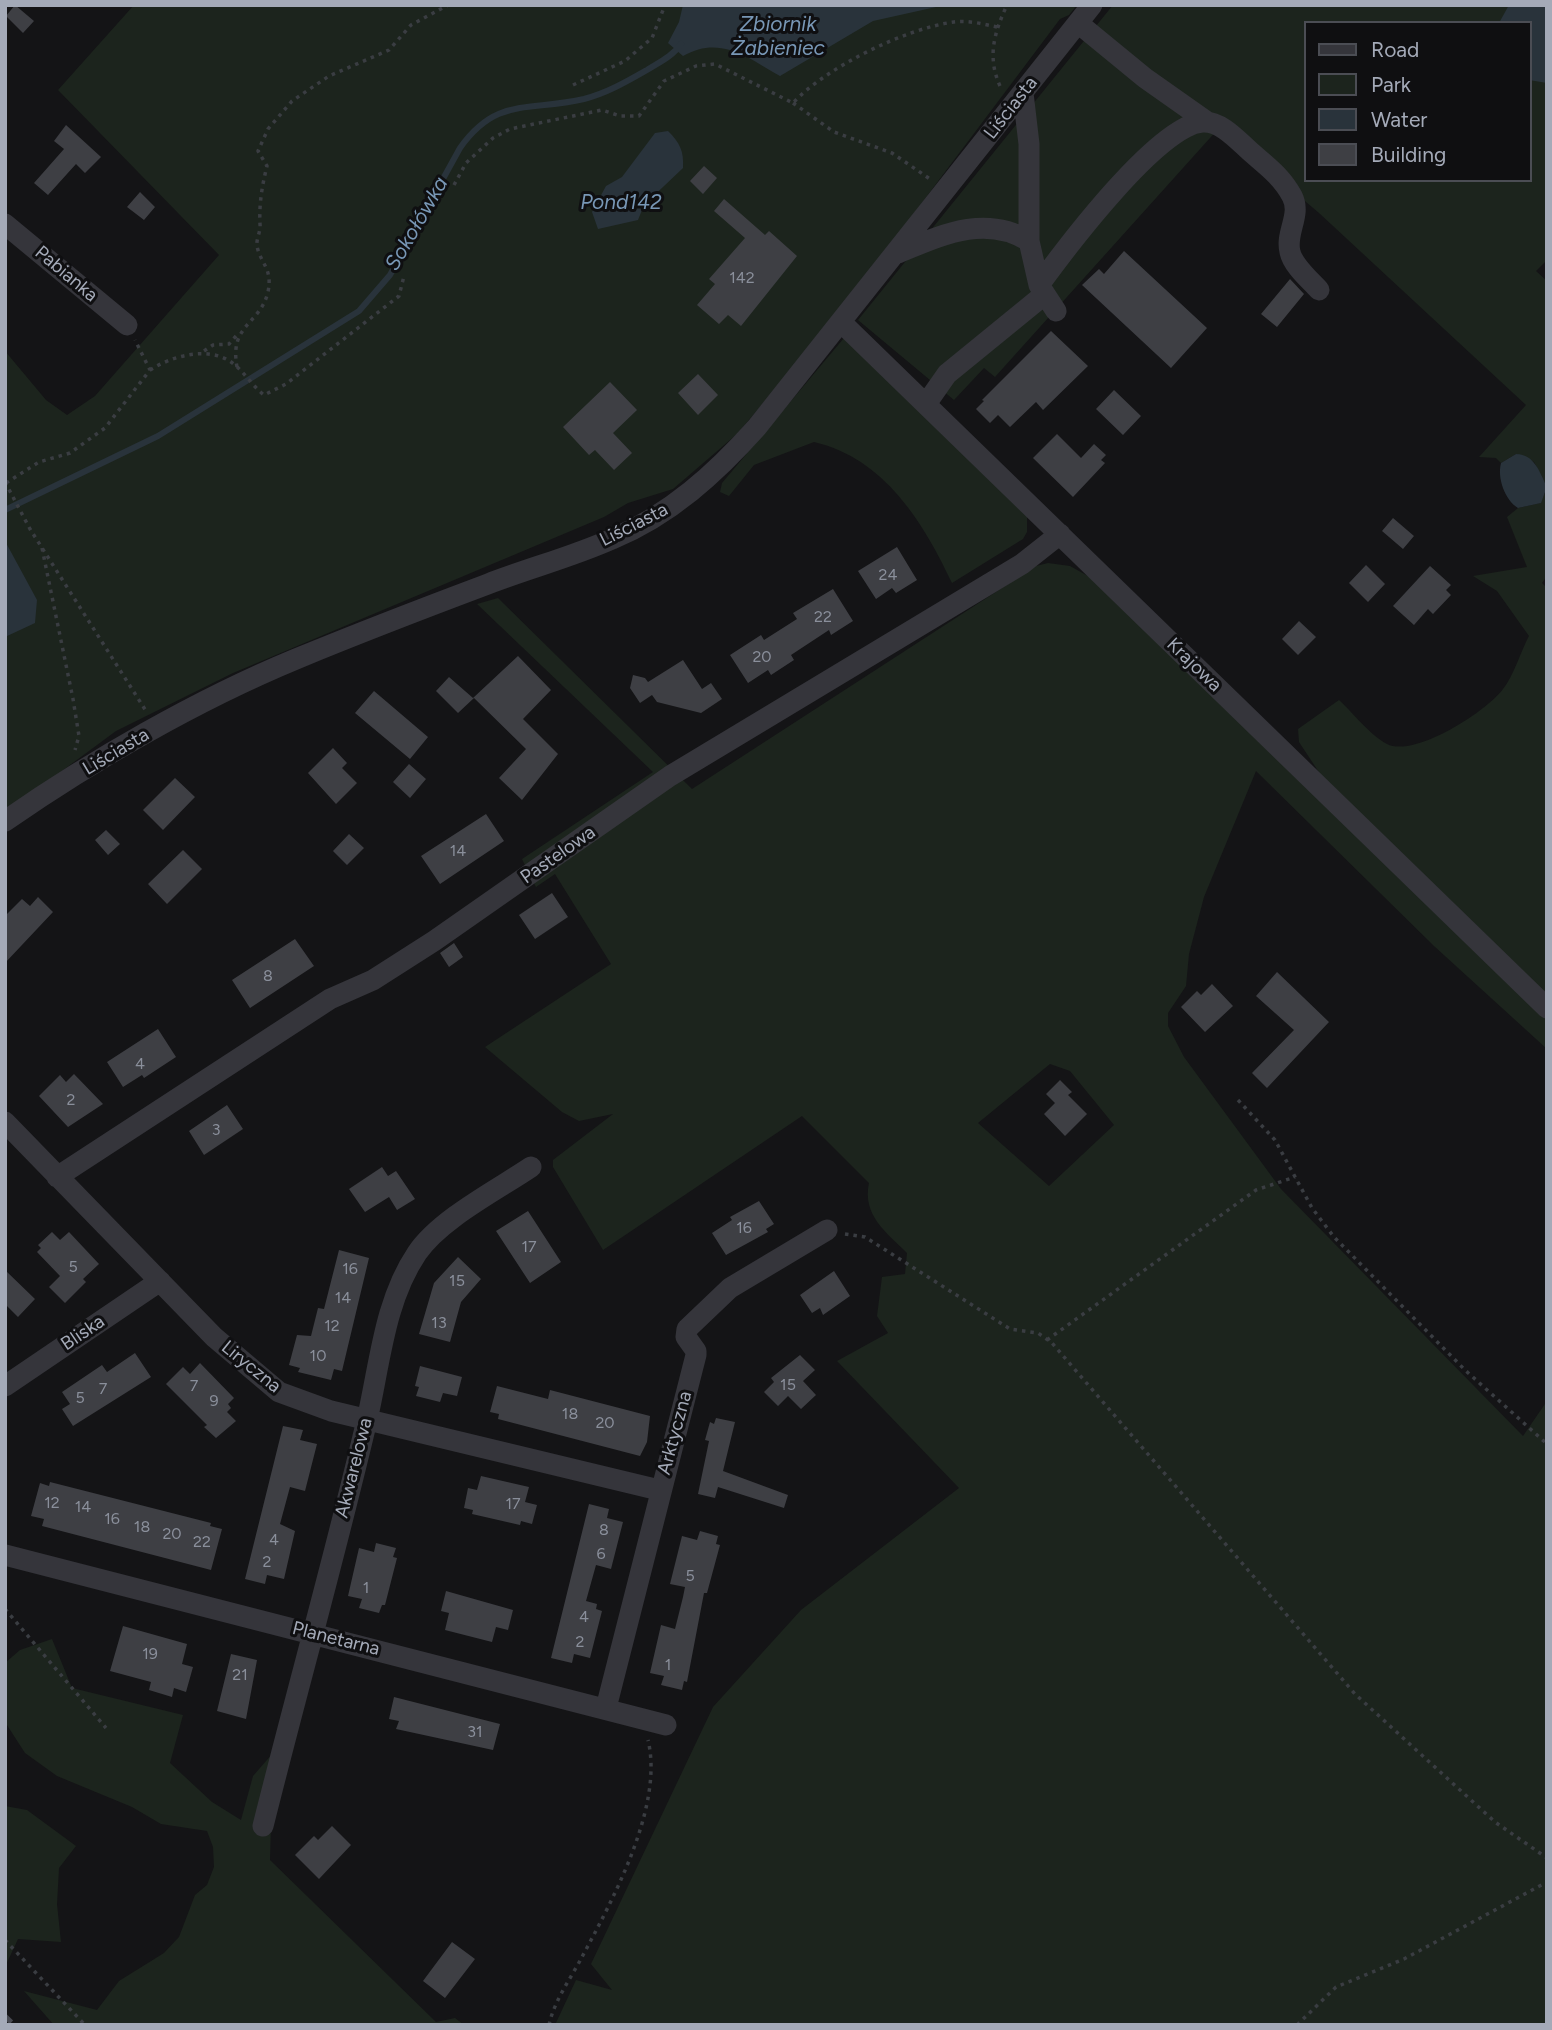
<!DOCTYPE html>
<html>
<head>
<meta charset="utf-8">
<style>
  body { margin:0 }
  #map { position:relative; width:1552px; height:2030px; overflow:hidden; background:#141416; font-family:Figtree,sans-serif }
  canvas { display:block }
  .frame { position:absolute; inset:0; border:7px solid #a4aab8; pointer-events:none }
  .legend { position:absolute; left:1304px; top:21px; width:228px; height:161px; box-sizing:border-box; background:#0f0f11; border:2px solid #4b4d54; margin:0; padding:9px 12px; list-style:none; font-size:21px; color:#a4aab8 }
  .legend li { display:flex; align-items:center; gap:14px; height:35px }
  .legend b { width:35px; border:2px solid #4b4d54 }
</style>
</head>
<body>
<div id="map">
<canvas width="1552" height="2030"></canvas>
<div class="frame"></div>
<ul class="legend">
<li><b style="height:9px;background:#35353b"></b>Road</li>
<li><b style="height:19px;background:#1c241d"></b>Park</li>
<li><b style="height:19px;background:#29333b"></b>Water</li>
<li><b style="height:19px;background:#3e3f44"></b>Building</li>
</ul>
</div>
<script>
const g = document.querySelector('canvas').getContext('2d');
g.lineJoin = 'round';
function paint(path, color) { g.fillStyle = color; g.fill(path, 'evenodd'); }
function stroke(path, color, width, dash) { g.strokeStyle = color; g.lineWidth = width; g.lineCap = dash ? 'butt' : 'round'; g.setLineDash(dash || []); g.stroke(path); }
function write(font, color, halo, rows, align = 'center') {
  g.font = font + ' Figtree,sans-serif'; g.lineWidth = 6; g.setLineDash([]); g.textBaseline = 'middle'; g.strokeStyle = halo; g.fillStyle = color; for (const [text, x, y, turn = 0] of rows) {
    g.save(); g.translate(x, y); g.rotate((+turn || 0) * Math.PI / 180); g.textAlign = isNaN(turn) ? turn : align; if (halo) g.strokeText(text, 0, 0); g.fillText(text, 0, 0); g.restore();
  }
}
const green = new Path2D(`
  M 134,5 L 1077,5 L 1069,15 L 1060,19 L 833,321 L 737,434 L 673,489 L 628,503 L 604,517 L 233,673 L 116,731 L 5,813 L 5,351 L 46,400 L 67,415 L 95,396 L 219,255 L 58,90 Z
  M 1113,5 L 1547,5 L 1547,260 L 1536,271 L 1547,281 L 1547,487 L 1534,462 L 1516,454 L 1501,463 L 1496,458 L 1479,457 L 1526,405 L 1319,213 L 1219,128 L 995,377 L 984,368 L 954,400 L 858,320 ZM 1305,23 L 1529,23 L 1529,180 L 1305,180 Z
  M 844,338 L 1027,515 L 1027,532 L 1023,539 L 952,583 C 924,523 884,458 814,442 L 754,465 L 729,496 L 720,492 L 722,483 Z
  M 1547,489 L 1547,576 L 1542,583 L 1547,588 L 1547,1004 L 1334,795 L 1299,742 L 1298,729 L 1339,700 C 1353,713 1370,735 1387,744 C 1414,758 1486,712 1503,689 C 1514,675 1520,653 1529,636 L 1497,591 L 1473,576 L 1527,567 L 1507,517 L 1518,508 L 1540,503 Z
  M 1048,563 L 1070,566 L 1095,580 L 1547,1014 L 1547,1049 L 1434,946 L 1256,771 L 1204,897 L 1189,954 L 1186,986 L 1168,1013 L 1168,1026 L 1184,1057 L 1281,1189 L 1523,1436 L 1547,1401 L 1547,2025 L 555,2025 L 576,1980 L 612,1990 L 591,1964 L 713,1707 L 801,1610 L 959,1488 L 837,1361 L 888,1333 L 877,1316 L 882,1277 L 905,1274 L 907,1253 C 886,1232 862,1215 869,1183 L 802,1116 L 603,1250 L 553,1167 L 553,1160 L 613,1114 L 579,1121 L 562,1112 L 485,1047 L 611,964 L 555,874 L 536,887 L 522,859 L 653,772 L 477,604 L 498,598 L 692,789 L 1036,566 ZM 1050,1064 L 1070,1071 L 1114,1125 L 1049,1186 L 978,1123 Z
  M 52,1639 L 72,1688 L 183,1715 L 170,1763 L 212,1802 L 241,1820 L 253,1776 L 273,1753 L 270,1860 L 436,2022 L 455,2018 L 464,2025 L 54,2025 L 24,1991 L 97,2010 L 119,1981 L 164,1953 L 179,1937 L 195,1895 L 207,1885 L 214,1867 L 213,1847 L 207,1831 L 161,1824 L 132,1807 L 57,1776 L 25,1753 L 5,1722 L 5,1663 L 20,1650 Z
  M 5,1806 L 27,1810 L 76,1846 L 59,1868 L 57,1904 L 61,1942 L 18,1939 L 5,1967 Z`);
const water = new Path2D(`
  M 683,5 L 945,5 L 873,21 L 780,76 C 747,57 720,35 683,56 L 668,43 L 679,22 Z
  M 1509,5 L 1547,5 L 1547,83 L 1529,80 L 1529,23 L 1499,23 Z
  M 668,131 C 680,143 684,151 683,168 L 644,205 L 638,220 L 598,229 L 592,212 L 606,186 L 622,177 L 655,133 Z
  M 1516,454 C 1535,455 1539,471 1547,487 L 1541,503 L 1518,508 C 1505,500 1497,478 1501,463 Z
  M 5,541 L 37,600 L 35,623 L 5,637 Z`);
const stream = new Path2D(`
  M 5,510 L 158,436 L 359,311 L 390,275 L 460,148 C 497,96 529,112 584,99 C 607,93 626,82 647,70 C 658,63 673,56 681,44`);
const building = new Path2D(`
  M 15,5 L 34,21 L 23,33 L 6,16 Z
  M 66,125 L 101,157 L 85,173 L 76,164 L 48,195 L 34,183 L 64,149 L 54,141 Z
  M 704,166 L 717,178 L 703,194 L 690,181 Z
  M 140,192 L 155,207 L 144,220 L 127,207 Z
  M 724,199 L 765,235 L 769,231 L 797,256 L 741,326 L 728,315 L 719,324 L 697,305 L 715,284 L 709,279 L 745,238 L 714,211 Z
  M 1124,251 L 1207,328 L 1171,368 L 1082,285 L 1099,269 L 1104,274 Z
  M 1290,279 L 1304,294 L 1277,327 L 1261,314 Z
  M 1051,331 L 1088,366 L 1043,410 L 1036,402 L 1010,427 L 998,415 L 990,423 L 976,409 L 984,401 L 982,400 Z
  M 698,374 L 718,395 L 698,415 L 678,393 Z
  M 610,382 L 637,410 L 613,433 L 632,453 L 614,470 L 595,450 L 589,455 L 563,427 Z
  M 1114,390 L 1141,416 L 1123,435 L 1096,409 Z
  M 1057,434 L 1081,458 L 1094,444 L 1106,455 L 1101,460 L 1105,463 L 1073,497 L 1033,458 Z
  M 1393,518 L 1414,536 L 1403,549 L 1382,531 Z
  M 897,547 L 917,580 L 896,593 L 892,588 L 876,599 L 858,571 Z
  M 1366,565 L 1385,584 L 1368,602 L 1349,583 Z
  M 1430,566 L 1451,585 L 1446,590 L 1451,595 L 1433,614 L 1428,609 L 1414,625 L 1393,606 Z
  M 833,589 L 853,621 L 831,635 L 829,630 L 791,655 L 794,660 L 771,675 L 768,670 L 748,683 L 730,655 L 761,635 L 764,640 L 797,619 L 793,613 Z
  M 1299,621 L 1316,637 L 1298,655 L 1282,639 Z
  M 518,656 L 551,690 L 523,719 L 558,754 L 522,800 L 499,778 L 526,749 L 474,698 L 458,713 L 436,691 L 449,677 L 473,698 Z
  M 683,660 L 702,689 L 711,683 L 722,699 L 701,713 L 657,702 L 652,695 L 640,703 L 630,688 L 633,675 L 645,678 L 648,682 Z
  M 374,691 L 428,737 L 410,759 L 355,713 Z
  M 333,748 L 347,763 L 342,768 L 357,783 L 336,804 L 308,773 Z
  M 409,764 L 426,779 L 410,798 L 393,782 Z
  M 175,778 L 195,797 L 163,830 L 143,810 Z
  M 486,814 L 504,841 L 440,884 L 421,856 Z
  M 106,830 L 120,844 L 108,855 L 95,840 Z
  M 349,834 L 364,848 L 347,865 L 333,851 Z
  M 183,850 L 202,869 L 167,904 L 148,884 Z
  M 552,893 L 568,917 L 535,939 L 519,915 Z
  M 38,897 L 53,912 L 5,963 L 5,916 L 22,899 L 30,906 Z
  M 295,939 L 314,966 L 250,1008 L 232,980 Z
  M 454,943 L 463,957 L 449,967 L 440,953 Z
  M 1277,972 L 1329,1022 L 1267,1088 L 1252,1073 L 1294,1030 L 1256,996 Z
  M 1212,984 L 1233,1006 L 1205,1032 L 1181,1007 L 1197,991 L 1201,995 Z
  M 158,1029 L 176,1057 L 144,1078 L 142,1075 L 123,1087 L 107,1062 Z
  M 74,1074 L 103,1104 L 68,1127 L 39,1096 L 60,1075 L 66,1082 Z
  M 1060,1080 L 1072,1092 L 1068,1095 L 1087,1114 L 1065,1136 L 1044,1114 L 1055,1103 L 1046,1094 Z
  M 227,1105 L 243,1129 L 204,1155 L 189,1131 Z
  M 382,1167 L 388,1176 L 396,1171 L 415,1199 L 397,1210 L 389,1197 L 365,1212 L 349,1189 Z
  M 759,1201 L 774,1224 L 766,1229 L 768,1232 L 726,1255 L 712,1233 L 732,1220 L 730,1217 Z
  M 528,1211 L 561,1262 L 530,1283 L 496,1231 Z
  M 52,1232 L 60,1240 L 69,1232 L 99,1264 L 83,1279 L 86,1282 L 65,1303 L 49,1287 L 60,1276 L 37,1252 L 41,1248 L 38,1245 Z
  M 339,1250 L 369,1258 L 342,1371 L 334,1369 L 331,1380 L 298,1372 L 300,1368 L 289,1365 L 297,1335 L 311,1336 L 318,1308 L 324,1309 Z
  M 458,1257 L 481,1279 L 461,1302 L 450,1342 L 419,1334 L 434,1283 Z
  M 5,1270 L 35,1299 L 18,1317 L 5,1304 Z
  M 834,1271 L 850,1296 L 823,1315 L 820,1308 L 812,1313 L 800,1295 Z
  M 135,1353 L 151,1377 L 73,1426 L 62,1409 L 70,1404 L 62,1392 L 102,1365 L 107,1372 Z
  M 800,1355 L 815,1370 L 803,1381 L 816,1395 L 801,1409 L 788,1396 L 778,1406 L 764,1392 L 774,1382 L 771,1378 Z
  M 200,1363 L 234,1398 L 228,1404 L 231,1408 L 227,1412 L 236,1421 L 216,1438 L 204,1427 L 207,1425 L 166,1384 L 183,1367 L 190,1374 Z
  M 420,1366 L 462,1377 L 457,1396 L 443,1393 L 440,1402 L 416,1396 L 419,1387 L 415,1386 Z
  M 497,1386 L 548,1399 L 550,1390 L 650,1416 L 647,1442 L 640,1456 L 498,1419 L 499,1414 L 490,1412 Z
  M 716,1418 L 735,1422 L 723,1471 L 788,1495 L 784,1508 L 718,1487 L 715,1498 L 698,1494 L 709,1441 L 705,1440 L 710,1422 L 714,1424 Z
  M 283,1426 L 303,1430 L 300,1440 L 317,1444 L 305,1491 L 290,1487 L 280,1524 L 295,1531 L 284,1579 L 267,1575 L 265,1584 L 245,1579 Z
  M 481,1476 L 529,1487 L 525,1502 L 537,1505 L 532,1524 L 521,1521 L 520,1525 L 472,1514 L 473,1510 L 464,1508 L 468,1488 L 477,1490 Z
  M 50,1482 L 211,1523 L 210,1526 L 222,1529 L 211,1570 L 42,1526 L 44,1519 L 31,1516 L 40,1483 L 49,1486 Z
  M 589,1504 L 609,1509 L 607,1518 L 623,1522 L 611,1569 L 596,1565 L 586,1601 L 597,1604 L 596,1609 L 602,1611 L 590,1658 L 574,1654 L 572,1663 L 551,1658 Z
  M 700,1531 L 718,1536 L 716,1544 L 720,1545 L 707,1593 L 704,1593 L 687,1682 L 684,1681 L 682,1690 L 661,1685 L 664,1676 L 650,1673 L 661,1625 L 675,1629 L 683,1597 L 685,1587 L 670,1584 L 682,1536 L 697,1540 Z
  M 376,1543 L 396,1548 L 393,1557 L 397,1558 L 385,1605 L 382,1605 L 379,1613 L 359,1608 L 362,1599 L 348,1596 L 359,1548 L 374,1552 Z
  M 446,1591 L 513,1610 L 508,1630 L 496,1627 L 492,1642 L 445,1630 L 449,1613 L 441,1611 Z
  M 123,1626 L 187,1644 L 182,1664 L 193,1667 L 186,1692 L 174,1688 L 172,1697 L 149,1690 L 151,1682 L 110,1671 Z
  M 231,1654 L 257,1660 L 246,1719 L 217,1711 Z
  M 394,1697 L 500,1724 L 493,1750 L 396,1729 L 399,1721 L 389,1719 Z
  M 332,1826 L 351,1845 L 319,1879 L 295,1855 L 314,1836 L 318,1840 Z
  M 452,1942 L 475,1959 L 445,1998 L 423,1981 Z`);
const path = new Path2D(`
  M 573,85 L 625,61 L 652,38 L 665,5
  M 1000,86 C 987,57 994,33 1007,5
  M 793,103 L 834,132 L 892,153 L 930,179
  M 454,185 L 466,163 L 493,138 L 510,129 L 602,110 L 620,116 L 639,116 L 664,81 L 696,66 L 715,64 L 793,103 C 825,68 906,28 954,22 C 968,20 983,24 997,27
  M 204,351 L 213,345 L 229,344 L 236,336
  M 237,367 C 229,324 260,325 268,292 C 273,268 260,263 257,246 C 256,239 261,231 260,224 C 259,204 262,186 267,166 L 258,151 L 268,129 L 292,101 L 329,76 L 389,50 L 411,25 L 448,5
  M 150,370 C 172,356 205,347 228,360 C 242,368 251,385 264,395 L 286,384 L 399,296 L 404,276
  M 5,482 L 30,529 L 146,711
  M 6,483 L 39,462 L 70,453 L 105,428 L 150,370 L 135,340
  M 42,548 L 73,699 L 79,736 L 75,750
  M 1238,1100 L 1275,1140 L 1312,1208 L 1334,1237 L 1465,1370 L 1547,1444
  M 845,1234 L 865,1237 L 1010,1329 L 1038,1333 L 1052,1343 L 1355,1694 L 1495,1822 L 1547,1858
  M 1047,1340 L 1256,1190 L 1295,1177
  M 5,1609 L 106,1728
  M 5,1940 L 85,2025
  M 549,2025 C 554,2001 571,1978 582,1957 C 613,1899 664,1806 648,1740
  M 1297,2025 L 1336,1987 L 1404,1959 L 1547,1882`);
const minor = new Path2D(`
  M 1078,23 L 1145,78 L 1206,121
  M 1023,93 L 1029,144 L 1029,241 L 1039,285 L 1056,311
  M 5,224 L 127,325
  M 898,253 C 942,235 985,214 1029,241
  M 1039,285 C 1066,248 1159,124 1203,122 C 1222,121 1239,142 1252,153 C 1267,166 1282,177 1292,196 C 1302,215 1285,232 1290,252 C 1293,266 1310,280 1319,290
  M 842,323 L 1547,1008
  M 926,404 L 947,374 L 1045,294
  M 5,821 C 93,760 197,700 296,659 C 359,633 424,608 488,584 C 529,568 572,557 612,539 C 670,515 716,473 757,427 L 1092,5
  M 5,1122 L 214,1337 L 279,1392 L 331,1411 L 659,1490
  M 57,1177 L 330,999 L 373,980 L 434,941 L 670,776 L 1022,564 L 1060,534
  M 5,1386 L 160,1281
  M 5,1555 L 666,1725
  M 606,1708 L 696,1355 L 696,1351 L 686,1337 L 687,1329 L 730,1288 L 827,1230
  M 263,1826 C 297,1690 335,1556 367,1420 C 380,1364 384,1302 417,1253 C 440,1219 497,1190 531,1167`);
const rail = new Path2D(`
  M 5,2016 L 14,2025`);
const numberNames = [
  ["142",742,278],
  ["24",888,575],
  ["22",823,617],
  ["20",762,657],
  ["14",458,851],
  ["8",268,976],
  ["4",140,1064],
  ["2",71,1100],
  ["3",216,1130],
  ["16",744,1228],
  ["17",529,1247],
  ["5",73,1267],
  ["16",350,1269],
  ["15",457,1281],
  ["14",343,1298],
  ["13",439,1323],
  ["12",332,1326],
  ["10",318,1356],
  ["15",788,1385],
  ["7",194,1386],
  ["7",103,1389],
  ["5",80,1398],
  ["9",214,1401],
  ["18",570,1414],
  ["20",605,1423],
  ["12",52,1503],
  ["17",513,1504],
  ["14",83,1507],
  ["16",112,1519],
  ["18",142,1527],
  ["8",604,1530],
  ["20",172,1534],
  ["4",274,1540],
  ["22",202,1542],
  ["6",601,1554],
  ["2",267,1562],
  ["5",690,1576],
  ["1",366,1588],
  ["4",584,1617],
  ["2",580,1642],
  ["19",150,1654],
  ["1",668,1665],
  ["21",240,1675],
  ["31",475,1732]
];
const streetNames = [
  ["Liściasta",1011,108,-52],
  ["Pabianka",66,274,40],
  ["Liściasta",634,525,-27],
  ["Krajowa",1194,665,44],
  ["Liściasta",116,752,-31],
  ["Pastelowa",558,855,-35],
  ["Bliska",83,1333,-34],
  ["Liryczna",251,1367,39],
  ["Arktyczna",675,1433,-75],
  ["Akwarelowa",354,1468,-76],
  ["Planetarna",336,1639,14]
];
const waterNames = [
  ["Zbiornik",778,25],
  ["Żabieniec",778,49],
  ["Pond142",621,203],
  ["Sokołówka",417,224,-60]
];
paint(green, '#1c241d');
paint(water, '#29333b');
stroke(stream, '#29333b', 6);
paint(building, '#3e3f44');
stroke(path, '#3a3d42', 3.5, [3.5, 5]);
stroke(minor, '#35353b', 21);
stroke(rail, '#474951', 5, [9, 7]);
write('16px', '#8a8f9b', null, numberNames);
write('19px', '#a4aab8', '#0f0f11', streetNames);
write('italic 21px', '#7897b6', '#0f0f11', waterNames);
</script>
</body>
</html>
